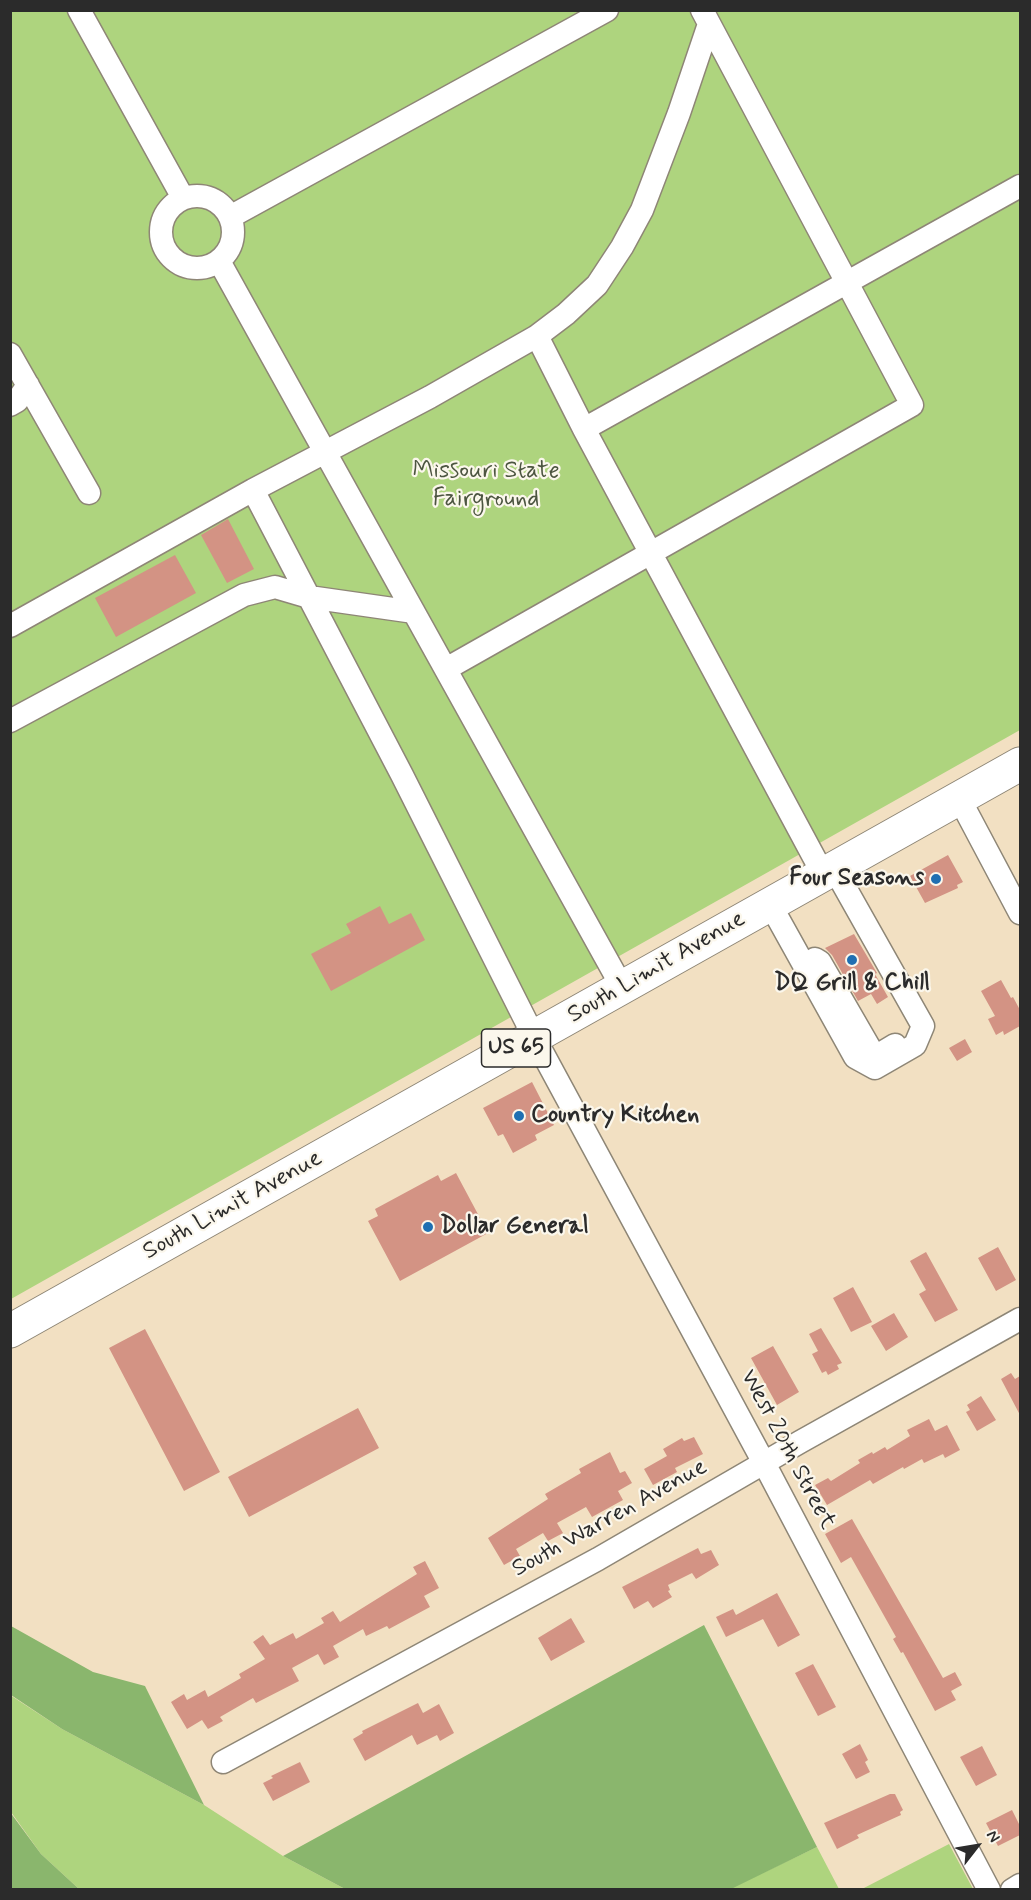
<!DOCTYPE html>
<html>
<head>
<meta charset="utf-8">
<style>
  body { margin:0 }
  #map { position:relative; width:1031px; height:1900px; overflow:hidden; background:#f2e0c2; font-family:Mynerve,sans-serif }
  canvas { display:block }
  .frame { position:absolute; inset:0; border:12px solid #2b2b2b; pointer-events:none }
  .north { position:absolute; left:947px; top:1816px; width:60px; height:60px; -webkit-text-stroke:4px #fbf7ec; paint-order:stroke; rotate:59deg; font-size:16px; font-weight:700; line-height:24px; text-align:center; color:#2b2b2b }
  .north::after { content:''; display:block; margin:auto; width:21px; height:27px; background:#2b2b2b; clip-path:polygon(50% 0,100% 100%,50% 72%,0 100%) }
</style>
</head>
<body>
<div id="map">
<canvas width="1031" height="1900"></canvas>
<div class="frame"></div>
<div class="north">N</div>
</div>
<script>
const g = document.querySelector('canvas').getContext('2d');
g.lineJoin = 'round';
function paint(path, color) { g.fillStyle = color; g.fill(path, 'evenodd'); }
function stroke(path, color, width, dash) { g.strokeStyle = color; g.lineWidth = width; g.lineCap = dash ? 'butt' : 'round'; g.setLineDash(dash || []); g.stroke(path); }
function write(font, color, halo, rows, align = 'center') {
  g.font = font + ' Mynerve,sans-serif'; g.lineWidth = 4.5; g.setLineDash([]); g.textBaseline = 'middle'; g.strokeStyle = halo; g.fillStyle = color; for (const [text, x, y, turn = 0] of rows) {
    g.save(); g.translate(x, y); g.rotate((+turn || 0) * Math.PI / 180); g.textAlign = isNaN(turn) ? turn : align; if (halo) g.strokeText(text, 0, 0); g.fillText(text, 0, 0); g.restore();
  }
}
const green = new Path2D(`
  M 11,11 L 1020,11 L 1020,730 L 11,1299 Z
  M 10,1695 L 62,1729 L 204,1805 L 283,1856 L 345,1889 L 79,1889 L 41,1854 L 11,1812 Z
  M 949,1844 L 973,1889 L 862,1889 Z
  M 817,1847 L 839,1889 L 729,1889 Z`);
const forest = new Path2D(`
  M 704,1625 L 817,1847 L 729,1890 L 345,1889 L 283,1856 Z
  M 11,1626 L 93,1672 L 145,1686 L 204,1805 L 62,1729 L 11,1695 Z
  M 10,1812 L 41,1854 L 79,1889 L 11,1889 Z`);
const building = new Path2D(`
  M 228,519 L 254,569 L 227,583 L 201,535 Z
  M 175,555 L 196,593 L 116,637 L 95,598 Z
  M 948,855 L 963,882 L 957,885 L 958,888 L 925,903 L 910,876 Z
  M 380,906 L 389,924 L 411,913 L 425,940 L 331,991 L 311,954 L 351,933 L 346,924 Z
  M 854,934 L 877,973 L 875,974 L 888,997 L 877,1004 L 871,994 L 858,1001 L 832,955 L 825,948 Z
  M 1001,980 L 1011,998 L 1013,997 L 1020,1010 L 1020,1026 L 1004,1035 L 1003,1031 L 996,1035 L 988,1019 L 995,1016 L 981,991 Z
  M 965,1039 L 972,1052 L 957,1061 L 949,1048 Z
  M 532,1082 L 554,1125 L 535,1135 L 537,1140 L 513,1153 L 503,1134 L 498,1136 L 483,1108 Z
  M 456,1173 L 488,1233 L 400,1281 L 368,1221 L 378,1216 L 375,1209 L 438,1175 L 441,1181 Z
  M 998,1247 L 1016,1280 L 996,1291 L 978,1258 Z
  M 926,1252 L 958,1310 L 935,1322 L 919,1294 L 926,1290 L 910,1261 Z
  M 853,1287 L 872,1322 L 851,1332 L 833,1298 Z
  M 894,1313 L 908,1337 L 886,1351 L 871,1326 Z
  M 821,1328 L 842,1363 L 837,1365 L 839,1369 L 828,1375 L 826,1371 L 822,1373 L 812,1354 L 818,1351 L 809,1334 Z
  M 145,1329 L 220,1472 L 184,1491 L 109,1348 Z
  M 773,1346 L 799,1392 L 777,1405 L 751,1358 Z
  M 1011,1373 L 1015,1379 L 1020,1376 L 1020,1415 L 1001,1379 Z
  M 981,1396 L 996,1420 L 977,1431 L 966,1412 L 970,1410 L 967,1405 Z
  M 358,1408 L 379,1448 L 249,1517 L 228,1477 Z
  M 929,1419 L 935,1431 L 947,1425 L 960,1450 L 945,1458 L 943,1454 L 924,1463 L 922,1459 L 904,1469 L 903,1467 L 873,1484 L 870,1480 L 827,1505 L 815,1485 L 828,1478 L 831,1481 L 860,1463 L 858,1460 L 872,1452 L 873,1454 L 885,1447 L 887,1450 L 910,1436 L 907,1430 Z
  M 694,1437 L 703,1454 L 675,1468 L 677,1472 L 653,1485 L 644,1469 L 667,1456 L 663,1449 L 682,1438 L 684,1441 Z
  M 610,1452 L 620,1473 L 625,1471 L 632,1483 L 618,1491 L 623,1500 L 592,1517 L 586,1507 L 557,1523 L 563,1533 L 548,1541 L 543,1533 L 516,1549 L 520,1556 L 504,1565 L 488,1538 L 548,1499 L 545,1494 L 581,1473 L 579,1469 Z
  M 852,1519 L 943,1678 L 955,1672 L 962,1685 L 951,1691 L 956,1700 L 935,1711 L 903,1652 L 901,1653 L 893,1639 L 896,1637 L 851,1557 L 841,1563 L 825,1534 Z
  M 698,1548 L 701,1554 L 711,1550 L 719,1565 L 696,1579 L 692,1573 L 668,1585 L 670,1590 L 668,1591 L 672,1597 L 653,1608 L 648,1601 L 634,1609 L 622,1587 Z
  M 425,1561 L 439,1588 L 424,1596 L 430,1607 L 389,1629 L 387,1626 L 366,1636 L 363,1629 L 333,1646 L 339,1657 L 324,1665 L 318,1654 L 292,1668 L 299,1681 L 256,1703 L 253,1698 L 220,1717 L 223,1721 L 208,1729 L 202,1720 L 187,1729 L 171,1702 L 184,1694 L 187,1700 L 205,1690 L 208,1697 L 241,1678 L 239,1674 L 265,1659 L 253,1642 L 263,1635 L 270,1645 L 293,1633 L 296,1639 L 324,1623 L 321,1618 L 333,1611 L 340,1622 L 417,1574 L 413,1567 Z
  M 777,1593 L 800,1635 L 778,1647 L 763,1619 L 726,1637 L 716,1617 L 733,1609 L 736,1615 Z
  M 571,1618 L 585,1642 L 551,1661 L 538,1638 Z
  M 813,1664 L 836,1707 L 818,1716 L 795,1673 Z
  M 418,1703 L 423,1713 L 439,1704 L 454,1733 L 440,1741 L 437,1735 L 417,1745 L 412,1735 L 365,1761 L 353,1739 L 363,1733 L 362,1731 Z
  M 860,1744 L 868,1760 L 865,1762 L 870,1772 L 856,1779 L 842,1754 Z
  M 982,1746 L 997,1775 L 976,1786 L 960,1757 Z
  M 300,1762 L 310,1782 L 273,1801 L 263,1783 L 273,1778 L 271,1776 Z
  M 890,1794 L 895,1794 L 903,1810 L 900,1812 L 901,1815 L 857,1835 L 859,1838 L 837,1849 L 824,1823 Z
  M 1012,1810 L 1020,1826 L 1020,1835 L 998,1846 L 986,1823 Z`);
const minor = new Path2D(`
  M 79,10 L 183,198
  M161 232a36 36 0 1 1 72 0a36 36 0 1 1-72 0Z
  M 230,217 L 607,10
  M 219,261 L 622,987
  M 537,336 L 584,429 L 823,874
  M 10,354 L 89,493
  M 10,405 L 17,401 L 28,385
  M 584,429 L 1020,186
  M 253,490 L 402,775 L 534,1037 L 764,1463 L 989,1890
  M 10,626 L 253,490 L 430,397 L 537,336 L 566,314 L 597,285 L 622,247 L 642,210 L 679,113 L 709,24
  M 446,669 L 912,405 L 702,10
  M 10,721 L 244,595 L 275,587 L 309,597 L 414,612
  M 959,798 L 1020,913
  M 770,904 L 855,1057 L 875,1068 L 915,1045 L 923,1026 L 834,868
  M 815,959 L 820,962 L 872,1052 L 880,1054 L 895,1045
  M 223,1762 L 598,1559 L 800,1442 L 1020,1319
  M 1012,1890 L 1020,1885`);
const highway = new Path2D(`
  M 10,1331 L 1020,764`);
const markers = [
  [936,879,6,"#1f6fb2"],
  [852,960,6,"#1f6fb2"],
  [519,1116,6,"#1f6fb2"],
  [428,1227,6,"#1f6fb2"]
];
const shields = [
  [516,1048,69]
];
const shieldNames = [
  ["US 65",516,1048]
];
const parkNames = [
  ["Missouri State",486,472],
  ["Fairground",486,500]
];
const poiNames = [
  ["Four Seasons",924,879,"right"],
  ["DQ Grill & Chill",852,984,"center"],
  ["Country Kitchen",531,1116],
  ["Dollar General",440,1227]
];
const streetNames = [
  ["South Limit Avenue",657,968,-30],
  ["South Limit Avenue",233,1206,-29],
  ["West 20th Street",787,1450,62],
  ["South Warren Avenue",610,1519,-29]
];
paint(green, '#aed47e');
paint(forest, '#8ab66d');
paint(building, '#d39384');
stroke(minor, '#8e8676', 25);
stroke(highway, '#8e8676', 35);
stroke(minor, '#fff', 22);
stroke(highway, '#fff', 33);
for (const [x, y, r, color] of markers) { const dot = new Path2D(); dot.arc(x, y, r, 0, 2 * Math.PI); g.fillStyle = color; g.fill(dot); stroke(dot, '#fbf7ec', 2); }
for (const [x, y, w] of shields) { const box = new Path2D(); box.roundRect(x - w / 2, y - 19, w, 38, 4.5); g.fillStyle = '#fbf7ec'; g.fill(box); stroke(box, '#2b2b2b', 1.5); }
write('bold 22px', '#2b2b2b', null, shieldNames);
write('24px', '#4c5540', '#fbf7ec', parkNames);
write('bold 24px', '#2b2b2b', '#fbf7ec', poiNames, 'left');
write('24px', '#2b2b2b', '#fbf7ec', streetNames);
</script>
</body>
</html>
